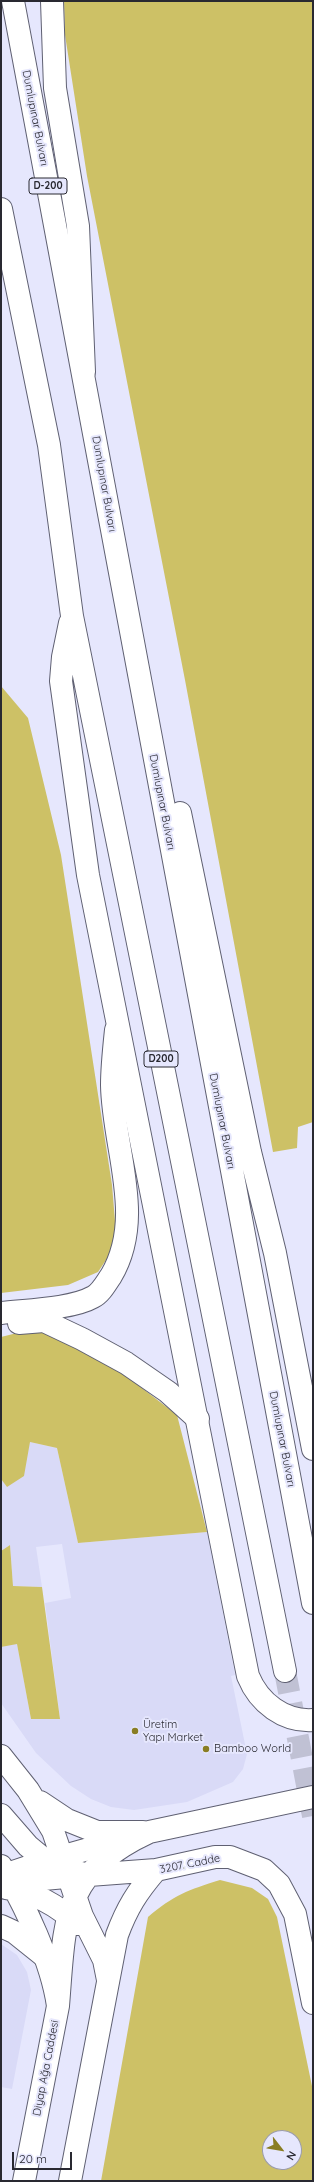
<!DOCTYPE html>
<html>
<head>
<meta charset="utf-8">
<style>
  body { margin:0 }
  #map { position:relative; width:314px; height:2182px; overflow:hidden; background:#e6e7fd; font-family:Quicksand,sans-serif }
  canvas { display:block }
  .frame { position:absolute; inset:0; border:2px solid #292931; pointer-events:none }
  .north { position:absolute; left:262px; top:2130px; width:40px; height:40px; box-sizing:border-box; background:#e6e7fd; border:1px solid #9a9bab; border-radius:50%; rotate:121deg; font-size:11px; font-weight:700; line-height:16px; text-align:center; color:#292931 }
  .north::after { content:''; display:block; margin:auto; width:14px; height:18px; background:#897d23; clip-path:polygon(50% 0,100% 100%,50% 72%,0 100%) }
  .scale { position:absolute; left:12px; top:2152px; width:60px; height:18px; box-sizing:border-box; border:2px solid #292931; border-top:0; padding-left:5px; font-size:12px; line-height:14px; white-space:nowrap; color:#292931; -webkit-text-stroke:3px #e6e7fd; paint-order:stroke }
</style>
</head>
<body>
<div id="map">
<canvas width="314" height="2182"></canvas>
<div class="frame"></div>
<div class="north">N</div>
<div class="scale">20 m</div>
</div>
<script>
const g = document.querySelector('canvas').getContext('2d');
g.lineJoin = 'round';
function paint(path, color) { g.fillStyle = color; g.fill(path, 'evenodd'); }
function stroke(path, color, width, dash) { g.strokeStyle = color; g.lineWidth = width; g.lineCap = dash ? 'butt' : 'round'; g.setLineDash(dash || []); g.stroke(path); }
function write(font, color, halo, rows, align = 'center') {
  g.font = font + ' Quicksand,sans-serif'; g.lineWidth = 4; g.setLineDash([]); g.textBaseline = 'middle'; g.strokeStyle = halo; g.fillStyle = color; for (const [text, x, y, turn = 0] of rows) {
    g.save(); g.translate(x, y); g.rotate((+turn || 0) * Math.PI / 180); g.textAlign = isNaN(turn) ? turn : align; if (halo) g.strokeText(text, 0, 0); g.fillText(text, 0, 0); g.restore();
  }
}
const built = new Path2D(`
  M 30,1442 L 57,1448 L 78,1543 L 207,1532 L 235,1675 L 231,1676 L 247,1754 L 243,1769 L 233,1782 L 187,1802 L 134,1810 L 111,1807 L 91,1799 L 71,1786 L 36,1753 L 1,1703 L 1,1647 L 17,1643 L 31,1719 L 60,1719 L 45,1603 L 71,1598 L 62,1544 L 36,1547 L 42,1587 L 13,1586 L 10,1545 L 1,1551 L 1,1479 L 7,1487 Z
  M 1,1944 L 17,1955 L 27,1972 L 31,1990 L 12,2089 L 1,2087 Z`);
const green = new Path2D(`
  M 64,1 L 313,1 L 313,1122 L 298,1127 L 297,1148 L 273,1152 L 185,680 L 87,176 L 65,35 Z
  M 1,686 L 28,718 L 61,855 L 112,1185 L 116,1233 L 110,1254 L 98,1272 L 68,1285 L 1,1293 Z
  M 37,1328 L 121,1372 L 177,1415 L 207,1532 L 78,1543 L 57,1448 L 30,1442 L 24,1476 L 7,1487 L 1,1479 L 1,1337 Z
  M 10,1545 L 13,1586 L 42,1587 L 60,1719 L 31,1719 L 17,1644 L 1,1647 L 1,1551 Z
  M 220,1880 L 252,1888 L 268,1899 L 277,1917 L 313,2091 L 313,2181 L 101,2181 L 148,1917 C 174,1895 188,1890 220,1880 ZM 270,2138 L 294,2138 L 294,2162 L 270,2162 Z`);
const trunkTunnel = new Path2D(`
  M 285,1671 L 313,1816`);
const tertiary = new Path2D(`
  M 1,1876 L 46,1861 L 138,1835
  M 10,1882 L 88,1875
  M 1,1926 L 14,1932 L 44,1956`);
const secondary = new Path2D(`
  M 1,1313 C 26,1310 72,1309 93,1297 C 101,1293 106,1283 111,1276 C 146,1217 113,1149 112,1085 C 112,1067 114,1049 116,1030
  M 19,1323 L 44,1321 L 82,1339 L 126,1363 L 168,1392 L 198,1419
  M 1,1756 L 28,1790 L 53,1831 L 82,1916 L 104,1960 L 108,1980
  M 40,1802 L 67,1820 L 97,1832 L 143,1832
  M 1,1815 L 28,1846 L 46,1861 L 68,1870 L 89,1875 L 156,1870 L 215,1857 L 230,1857 L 264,1870 L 279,1884 L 295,1914 L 313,2003
  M 1,1866 C 25,1904 52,1963 58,2006 L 24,2181
  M 6,1888 C 32,1891 59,1906 77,1924
  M 58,2006 C 65,1920 61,1873 149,1832 L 313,1797
  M 70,2181 L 117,1935 C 127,1908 137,1892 156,1870`);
const trunk = new Path2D(`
  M 13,1 L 313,1603
  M 1,209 L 49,445 L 72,616 L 285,1671
  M 70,623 L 63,657 L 61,681 L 88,875 L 248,1676 C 259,1703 284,1722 313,1720
  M 180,813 L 250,1152 L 275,1253 L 313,1449`);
const motorway = new Path2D(`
  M 52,1 L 55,88 L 78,226 L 84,372`);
const markers = [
  [135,1731,4,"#897d23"],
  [206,1749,4,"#897d23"]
];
const shields = [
  [48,186,38],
  [161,1059,34]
];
const shieldNames = [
  ["D-200",48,186],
  ["D200",161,1059]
];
const streetNames = [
  ["Dumlupınar Bulvarı",35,118,79],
  ["Dumlupınar Bulvarı",104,484,80],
  ["Dumlupınar Bulvarı",162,802,79],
  ["Dumlupınar Bulvarı",222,1121,79],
  ["Dumlupınar Bulvarı",282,1439,79],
  ["3207. Cadde",190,1864,-11],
  ["Diyap Ağa Caddesi",46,2068,-79]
];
const poiNames = [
  ["Üretim",143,1725],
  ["Yapı Market",143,1738],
  ["Bamboo World",214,1749]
];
paint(built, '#d9daf7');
paint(green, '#cdc166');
stroke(trunkTunnel, '#c0c1d4', 22, [22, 11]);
stroke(tertiary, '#5f6072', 24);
stroke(secondary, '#5f6072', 24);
stroke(trunk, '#5f6072', 24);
stroke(motorway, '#5f6072', 24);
stroke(tertiary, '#fff', 22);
stroke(secondary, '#fff', 22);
stroke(trunk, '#fff', 22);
stroke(motorway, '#fff', 22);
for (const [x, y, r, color] of markers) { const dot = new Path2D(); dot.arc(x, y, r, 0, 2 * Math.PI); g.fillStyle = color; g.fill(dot); stroke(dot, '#e6e7fd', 1.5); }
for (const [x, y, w] of shields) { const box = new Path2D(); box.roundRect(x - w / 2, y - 8, w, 16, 3); g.fillStyle = '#e6e7fd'; g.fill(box); stroke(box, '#292931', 1); }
write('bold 10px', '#292931', null, shieldNames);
write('11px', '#292931', '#e6e7fd', streetNames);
write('11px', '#292931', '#e6e7fd', poiNames, 'left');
</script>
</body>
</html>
